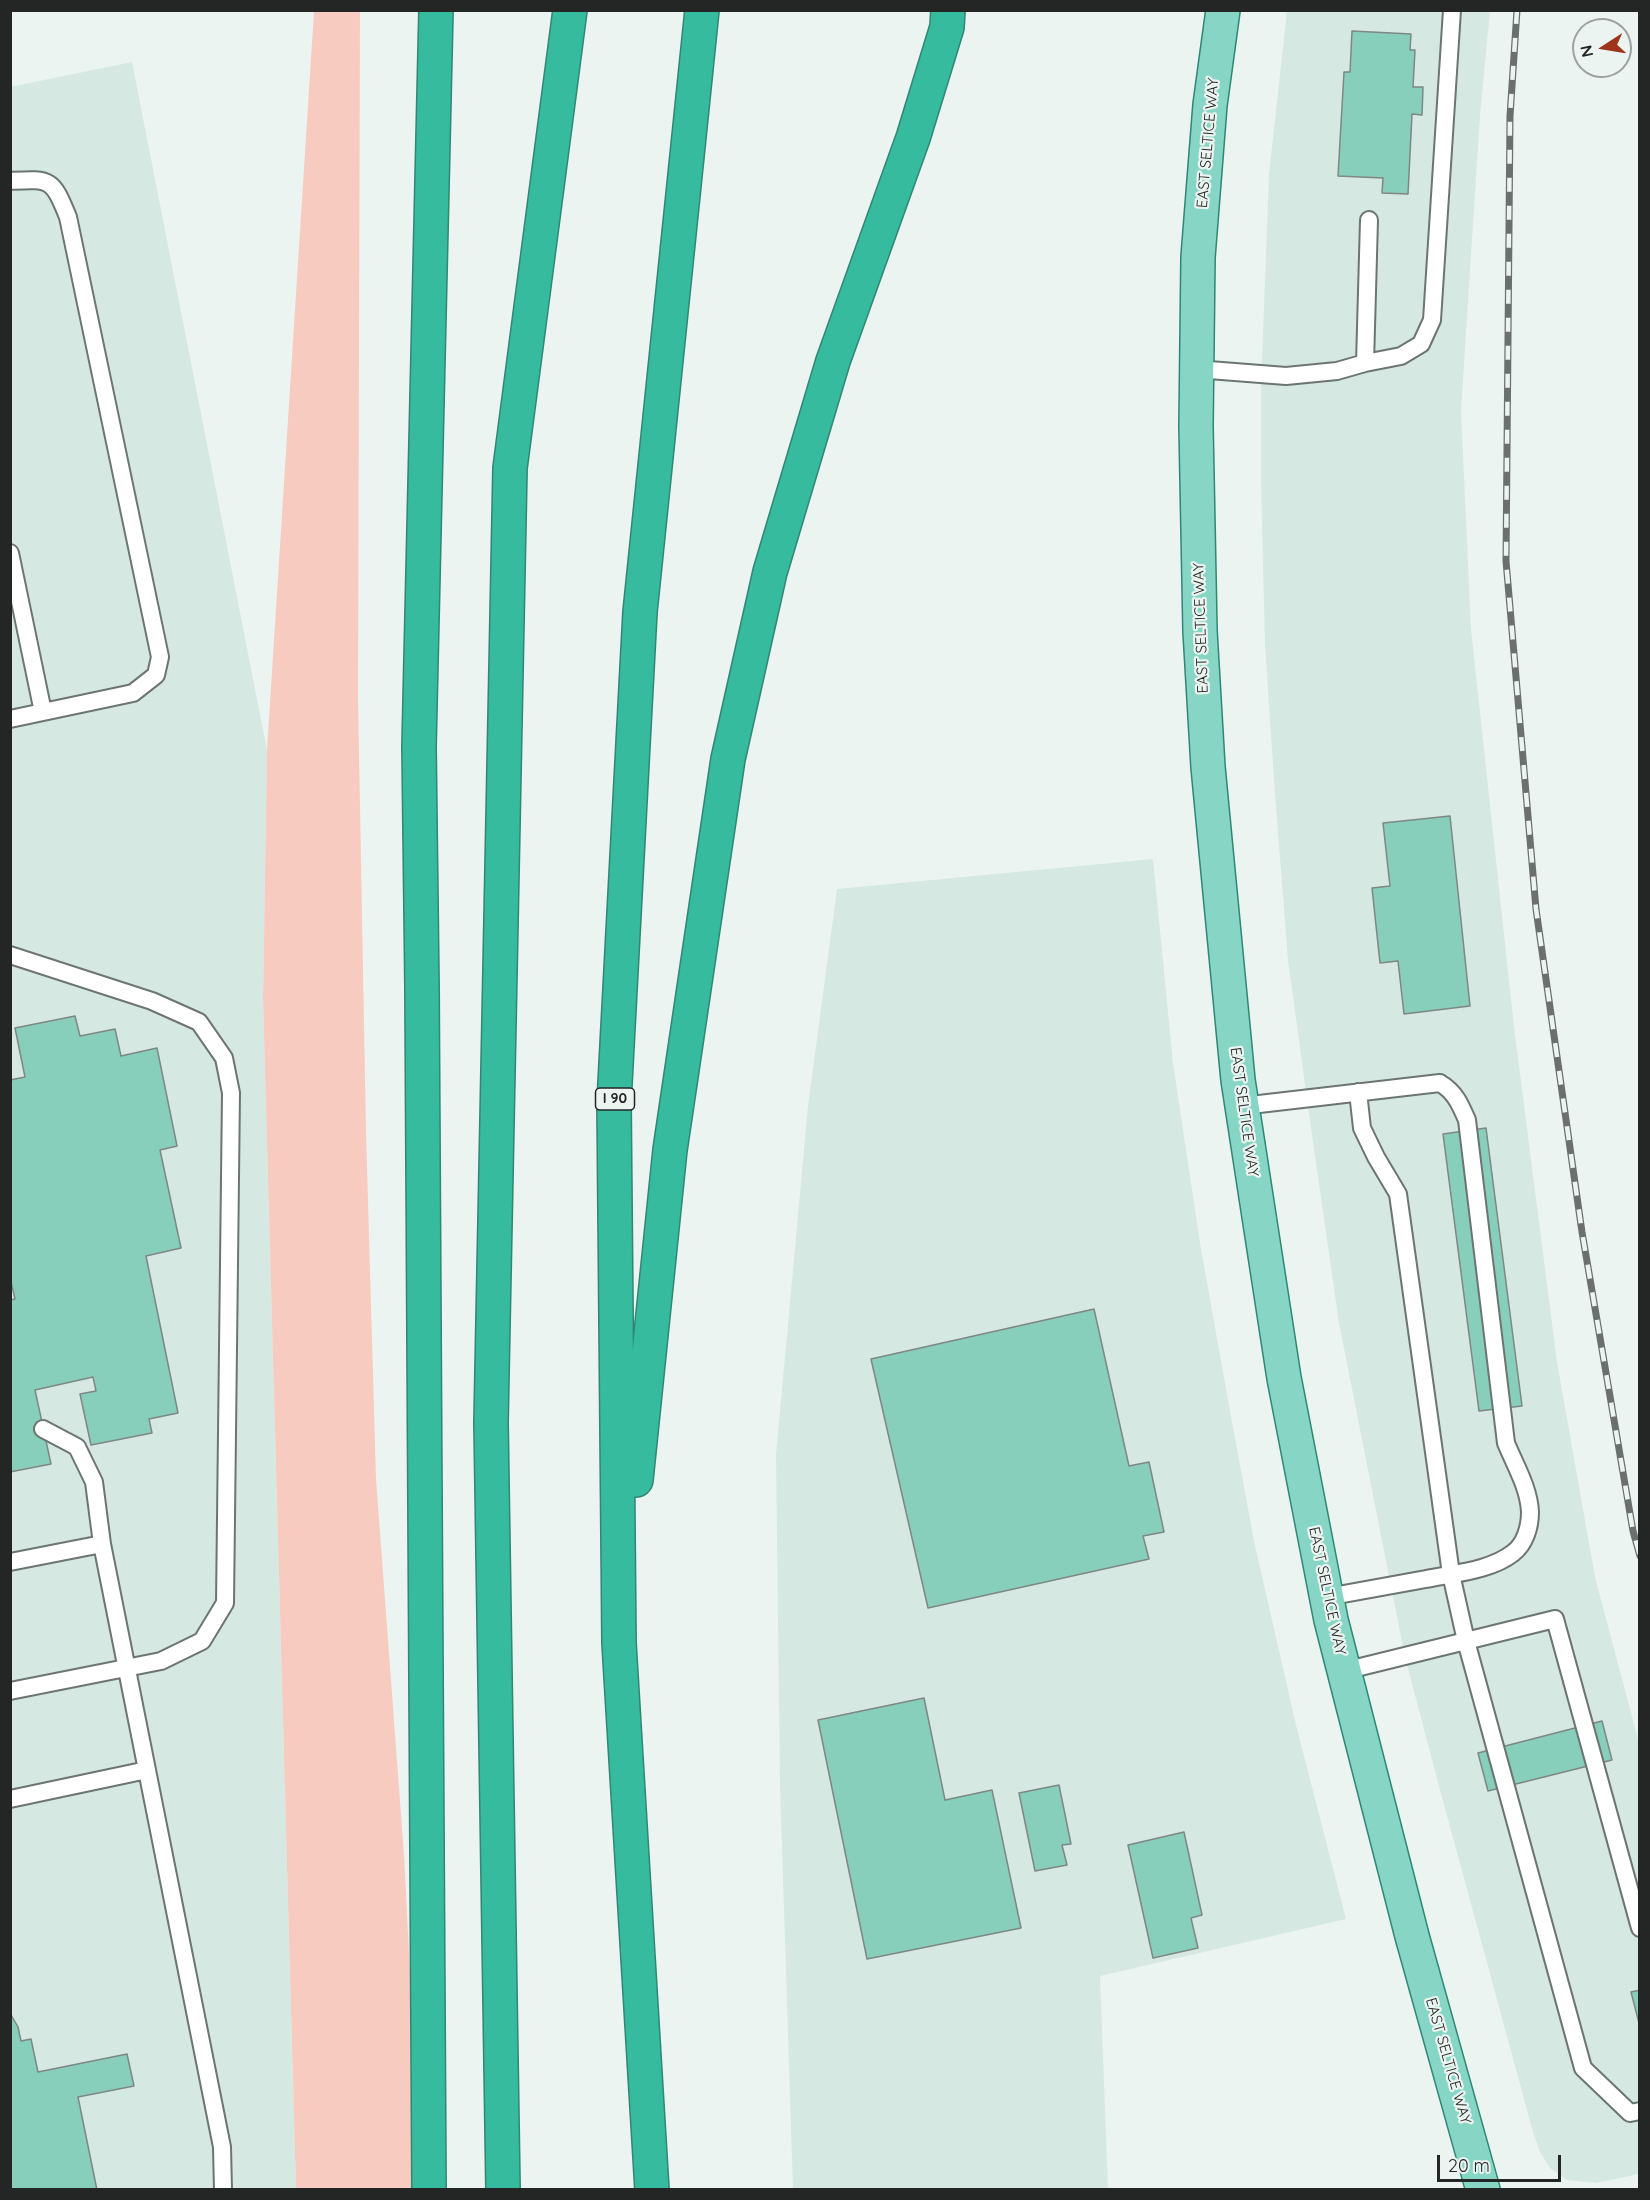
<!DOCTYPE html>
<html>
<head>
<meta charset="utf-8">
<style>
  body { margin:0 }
  #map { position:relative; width:1650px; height:2200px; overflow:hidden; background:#ebf4f1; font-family:Quicksand,sans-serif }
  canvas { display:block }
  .frame { position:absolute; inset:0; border:12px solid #232625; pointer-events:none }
  .north { position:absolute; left:1572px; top:18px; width:60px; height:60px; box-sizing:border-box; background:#ebf4f1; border:2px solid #9ba29f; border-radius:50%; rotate:258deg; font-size:16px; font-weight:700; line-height:24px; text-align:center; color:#232625 }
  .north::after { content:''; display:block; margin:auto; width:21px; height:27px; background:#9d341b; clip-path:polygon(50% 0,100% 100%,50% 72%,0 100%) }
  .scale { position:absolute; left:1437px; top:2155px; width:124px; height:27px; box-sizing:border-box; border:3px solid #232625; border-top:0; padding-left:8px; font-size:18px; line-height:21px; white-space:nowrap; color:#232625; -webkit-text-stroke:4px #ebf4f1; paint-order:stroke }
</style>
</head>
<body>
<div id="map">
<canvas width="1650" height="2200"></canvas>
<div class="frame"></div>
<div class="north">N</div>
<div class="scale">20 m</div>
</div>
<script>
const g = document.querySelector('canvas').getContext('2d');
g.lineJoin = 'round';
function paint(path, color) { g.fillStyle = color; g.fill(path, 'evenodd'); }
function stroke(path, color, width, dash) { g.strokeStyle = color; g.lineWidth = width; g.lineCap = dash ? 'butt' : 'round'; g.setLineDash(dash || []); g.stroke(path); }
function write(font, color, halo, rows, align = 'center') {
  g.font = font + ' Quicksand,sans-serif'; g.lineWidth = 4.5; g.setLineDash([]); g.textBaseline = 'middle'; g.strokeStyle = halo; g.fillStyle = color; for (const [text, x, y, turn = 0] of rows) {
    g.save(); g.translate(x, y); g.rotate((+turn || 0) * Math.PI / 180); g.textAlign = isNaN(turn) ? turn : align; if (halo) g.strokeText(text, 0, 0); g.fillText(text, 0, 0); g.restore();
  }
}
const built = new Path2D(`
  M 1287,11 L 1490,11 L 1480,115 L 1461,411 L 1471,629 L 1514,1027 L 1557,1362 L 1595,1577 L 1639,1743 L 1639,2174 L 1596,2183 L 1567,2180 L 1550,2168 L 1540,2152 L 1533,2132 L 1440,1790 L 1405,1657 L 1339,1323 L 1310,1121 L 1288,960 L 1275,794 L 1265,645 L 1261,481 L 1261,387 L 1269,174 Z
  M 132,62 L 267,750 L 263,1000 L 296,2189 L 11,2189 L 10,87 Z
  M 1153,859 L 1173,1063 L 1200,1243 L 1228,1400 L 1254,1541 L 1296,1725 L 1346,1919 L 1100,1976 L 1108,2189 L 793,2190 L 780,1786 L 776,1455 L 808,1106 L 837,889 Z`);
const green = new Path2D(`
  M 314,11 L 360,11 L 358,698 L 366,1132 L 376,1479 L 404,1855 L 421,2189 L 296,2189 L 263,1000 L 267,750 Z`);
const building = new Path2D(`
  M 1352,31 L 1411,34 L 1410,50 L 1415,50 L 1413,87 L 1423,87 L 1422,115 L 1412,114 L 1408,194 L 1382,193 L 1383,178 L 1338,176 L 1344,72 L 1350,72 Z
  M 1450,816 L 1470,1006 L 1404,1014 L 1398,961 L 1380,963 L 1372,888 L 1390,886 L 1383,823 Z
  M 75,1016 L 80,1036 L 115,1029 L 121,1056 L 157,1048 L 177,1146 L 160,1150 L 181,1248 L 146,1256 L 178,1413 L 149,1419 L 152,1433 L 91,1445 L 80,1394 L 96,1391 L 93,1377 L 35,1390 L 51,1464 L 10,1472 L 10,1300 L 15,1299 L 10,1278 L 10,1080 L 25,1077 L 15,1028 Z
  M 1486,1128 L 1522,1406 L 1479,1411 L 1443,1134 Z
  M 1094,1309 L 1129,1466 L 1149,1462 L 1164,1532 L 1143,1536 L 1149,1559 L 928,1608 L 871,1359 Z
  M 924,1698 L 945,1800 L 992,1790 L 1021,1928 L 867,1959 L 818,1720 Z
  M 1602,1721 L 1612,1760 L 1488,1791 L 1478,1753 Z
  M 1059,1785 L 1071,1844 L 1062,1845 L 1067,1865 L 1035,1871 L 1019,1793 Z
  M 1184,1832 L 1202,1915 L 1191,1918 L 1198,1948 L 1153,1958 L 1128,1845 Z
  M 1640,1990 L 1640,2027 L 1631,1992 Z
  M 10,2013 L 18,2027 L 21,2041 L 31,2039 L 38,2072 L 127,2054 L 134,2086 L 78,2097 L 97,2190 L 10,2190 Z`);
const service = new Path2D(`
  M 10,181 C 51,179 52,178 68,217 L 160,657 L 156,675 L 133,693 L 10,719
  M 1365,363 L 1401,356 L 1421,344 L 1432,320 L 1452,10
  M 1196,369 L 1286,376 L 1337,371 L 1365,363 L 1369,220
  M 10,553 L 43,712
  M 10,955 L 152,1001 L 199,1022 L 224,1058 L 231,1093 L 225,1603 L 202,1641 L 161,1661 L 10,1691
  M 1358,1092 L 1362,1128 L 1376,1157 L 1398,1194 L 1451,1574 L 1466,1641 L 1583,2068 L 1630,2113 L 1640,2111
  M 1242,1106 L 1440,1083 C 1455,1092 1460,1104 1467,1120 L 1506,1443 C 1515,1465 1529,1488 1530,1512 C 1530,1527 1525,1544 1513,1553 C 1490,1571 1454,1573 1426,1579 C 1393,1585 1360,1591 1327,1597
  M 43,1429 L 77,1447 L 94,1482 L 102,1544
  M 10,1562 L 102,1544 L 222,2147 L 223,2190
  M 1344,1671 L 1555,1619 L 1640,1928
  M 10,1799 L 147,1770`);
const primary = new Path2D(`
  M 1223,10 L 1210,105 L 1198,257 L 1196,426 L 1200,631 L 1208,767 L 1238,1080 L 1284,1378 L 1331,1620 L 1412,1936 L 1483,2190`);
const motorway = new Path2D(`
  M 636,1480 L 670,1150 L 728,759 L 770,572 L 833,361 L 913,138 L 947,27 L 948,10
  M 429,2190 L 422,988 L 419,746 L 436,10
  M 503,2190 L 491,1422 L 510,468 L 570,10
  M 652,2190 L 619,1643 L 614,1102 L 640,612 L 702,10`);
const rail = new Path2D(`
  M 1517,10 L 1510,116 L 1506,561 L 1536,909 L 1582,1232 L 1633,1531 L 1640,1556`);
const shields = [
  [615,1099,39]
];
const shieldNames = [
  ["I 90",615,1099]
];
const streetNames = [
  ["EAST SELTICE WAY",1208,143,-85],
  ["EAST SELTICE WAY",1201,628,-92],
  ["EAST SELTICE WAY",1244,1112,82],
  ["EAST SELTICE WAY",1327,1591,78],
  ["EAST SELTICE WAY",1448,2061,74]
];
paint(built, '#d6e8e2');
paint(green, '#f8cbc0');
paint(building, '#87cfbb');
stroke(building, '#7e8784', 1.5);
stroke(service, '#6c7572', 20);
stroke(primary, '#308774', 36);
stroke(motorway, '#308774', 36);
stroke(service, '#fff', 16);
stroke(primary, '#87d6c5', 33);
stroke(motorway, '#37bb9e', 33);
stroke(rail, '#6b706e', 7);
stroke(rail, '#ebf4f1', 4.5, [14]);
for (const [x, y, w] of shields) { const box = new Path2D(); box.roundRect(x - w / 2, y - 11, w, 22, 4.5); g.fillStyle = '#ebf4f1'; g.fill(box); stroke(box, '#232625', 1.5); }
write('bold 14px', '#232625', null, shieldNames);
write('15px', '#232625', '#ebf4f1', streetNames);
</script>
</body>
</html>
